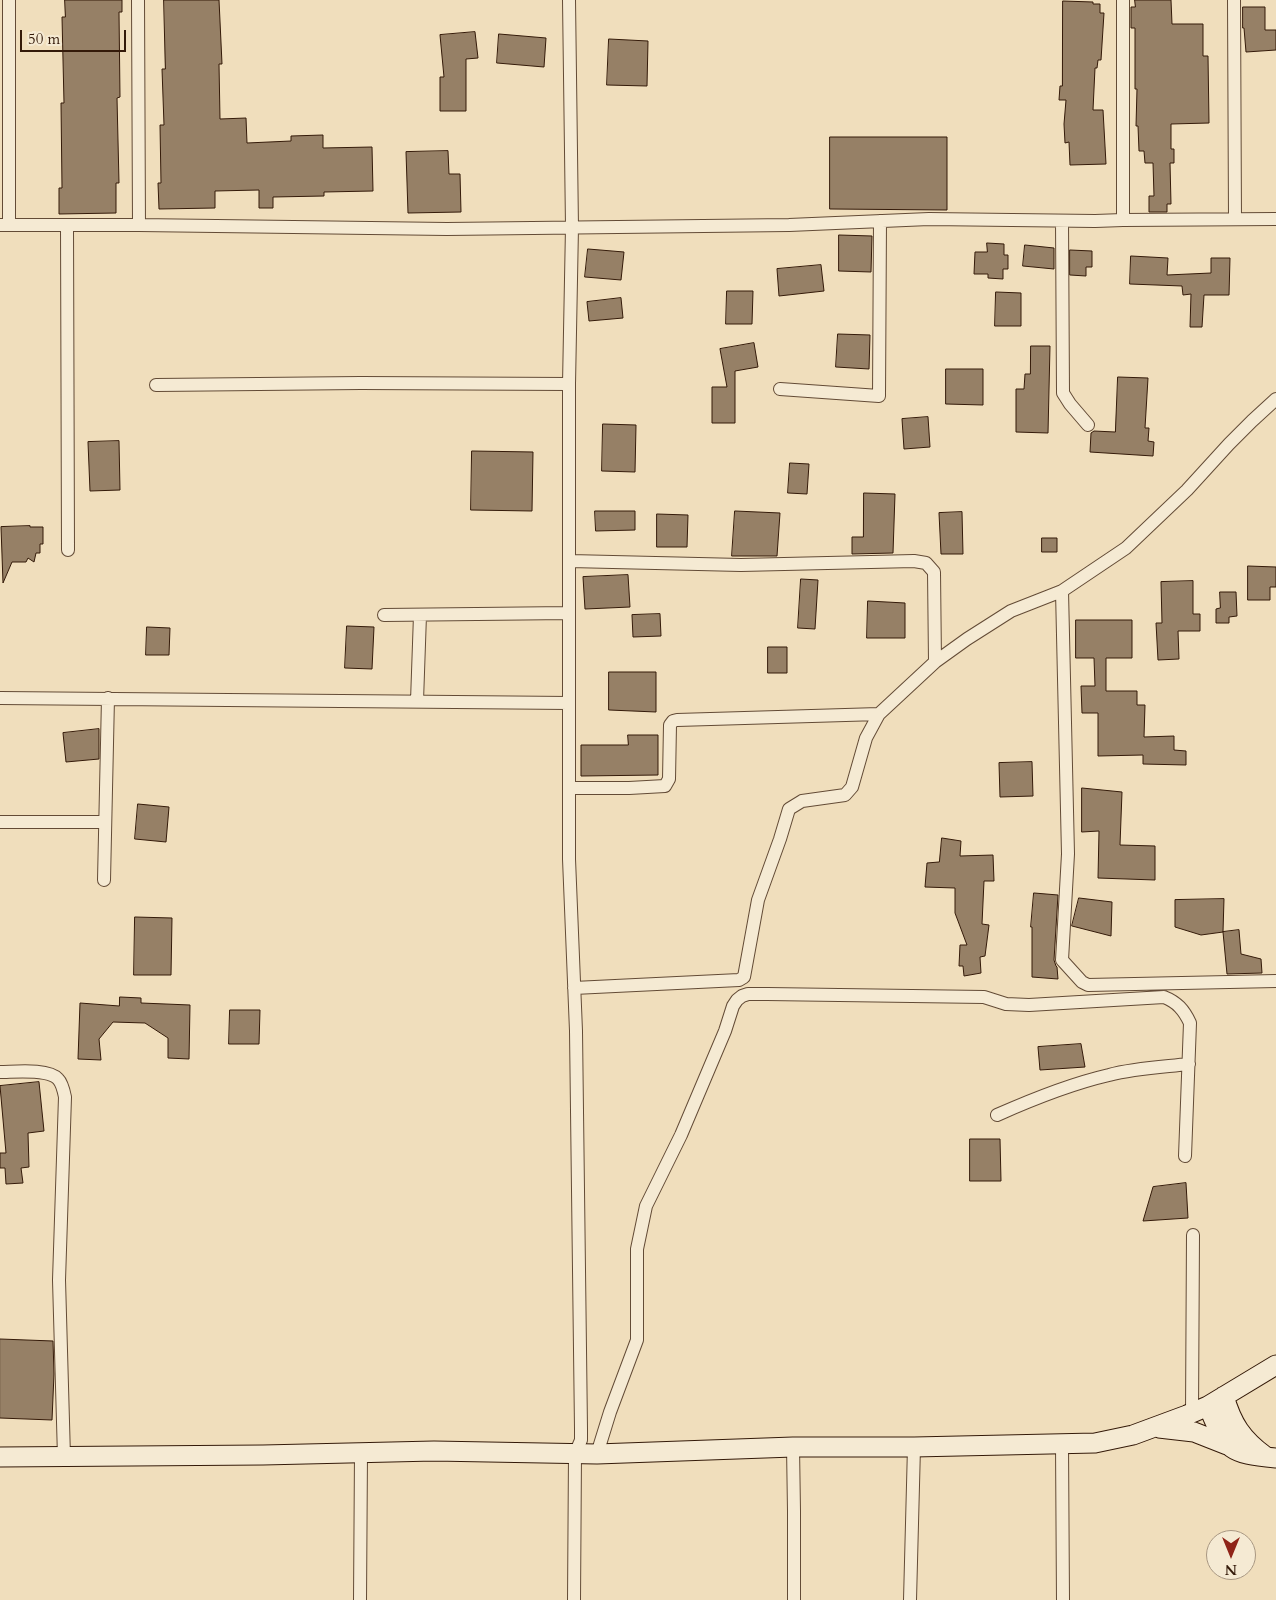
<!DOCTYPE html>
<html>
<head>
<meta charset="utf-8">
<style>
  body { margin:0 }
  #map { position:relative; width:1276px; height:1600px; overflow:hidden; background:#f0debc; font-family:Cardo,serif }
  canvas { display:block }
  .north { position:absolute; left:1206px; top:1530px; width:50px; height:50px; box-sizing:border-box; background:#f5ead3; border:1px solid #a89782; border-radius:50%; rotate:180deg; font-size:14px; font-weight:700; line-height:20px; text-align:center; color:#341a09 }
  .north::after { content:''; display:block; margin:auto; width:18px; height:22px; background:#8f2418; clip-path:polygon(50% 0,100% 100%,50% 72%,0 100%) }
  .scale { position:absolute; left:20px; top:30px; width:106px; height:22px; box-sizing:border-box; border:2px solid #341a09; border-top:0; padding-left:6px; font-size:15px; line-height:18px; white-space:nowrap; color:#341a09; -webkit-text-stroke:4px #f5ead3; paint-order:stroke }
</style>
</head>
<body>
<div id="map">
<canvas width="1276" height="1600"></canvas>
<div class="north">N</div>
<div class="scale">50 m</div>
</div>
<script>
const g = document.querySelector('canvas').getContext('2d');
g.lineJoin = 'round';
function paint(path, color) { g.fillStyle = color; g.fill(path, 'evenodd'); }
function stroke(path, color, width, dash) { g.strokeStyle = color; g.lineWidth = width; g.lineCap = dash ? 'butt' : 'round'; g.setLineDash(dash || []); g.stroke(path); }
const building = new Path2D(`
  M 65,0 L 122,0 L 122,12 L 119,12 L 120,97 L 117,98 L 119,183 L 116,183 L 116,213 L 59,214 L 59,188 L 62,188 L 61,103 L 64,103 L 62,17 L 65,17 Z
  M 164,0 L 219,0 L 222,64 L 219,64 L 220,119 L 246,118 L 247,143 L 291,141 L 291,136 L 323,135 L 323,148 L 372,147 L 373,191 L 324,192 L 324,196 L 273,197 L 273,208 L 259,208 L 259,190 L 215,191 L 215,208 L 159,209 L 158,183 L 161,183 L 160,125 L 164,125 L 162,69 L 165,69 Z
  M 1135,0 L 1171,0 L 1172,24 L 1203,24 L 1203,56 L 1208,56 L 1209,123 L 1171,124 L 1171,149 L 1174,149 L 1174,163 L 1170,163 L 1171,204 L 1167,204 L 1167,212 L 1149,212 L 1149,196 L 1154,196 L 1153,163 L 1145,163 L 1144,151 L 1139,151 L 1138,126 L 1136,126 L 1137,89 L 1135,89 L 1135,28 L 1131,28 L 1131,7 L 1135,7 Z
  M 1063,1 L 1093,2 L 1093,4 L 1100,4 L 1100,13 L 1104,13 L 1101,60 L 1098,60 L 1097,68 L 1095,68 L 1093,110 L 1103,110 L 1106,164 L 1070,165 L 1069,142 L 1065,143 L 1064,124 L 1066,100 L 1059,100 L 1060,86 L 1062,86 Z
  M 1243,7 L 1265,7 L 1265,30 L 1276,30 L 1276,50 L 1246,52 L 1244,28 L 1243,28 Z
  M 475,32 L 478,58 L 466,59 L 466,111 L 440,111 L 440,77 L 444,77 L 440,35 Z
  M 499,34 L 546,38 L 544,67 L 497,63 Z
  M 609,39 L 648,41 L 647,86 L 607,85 Z
  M 830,137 L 947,137 L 947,210 L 830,209 Z
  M 448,151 L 449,174 L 460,174 L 461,212 L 408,213 L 406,152 Z
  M 839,235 L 872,236 L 871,272 L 839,271 Z
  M 987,243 L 1004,244 L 1004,255 L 1008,255 L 1008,269 L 1003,269 L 1003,279 L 988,278 L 988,274 L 974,274 L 975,252 L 987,252 Z
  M 1025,245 L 1054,248 L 1054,269 L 1023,266 Z
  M 588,249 L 624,252 L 621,280 L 585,277 Z
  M 1070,250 L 1092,251 L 1092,267 L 1086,267 L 1086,276 L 1070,275 Z
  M 1131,256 L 1168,258 L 1167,275 L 1211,273 L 1211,258 L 1230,258 L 1229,295 L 1204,295 L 1202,327 L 1190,327 L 1191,294 L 1183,295 L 1182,286 L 1130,284 Z
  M 821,265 L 824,291 L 779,296 L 777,269 Z
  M 727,291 L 753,291 L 752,324 L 726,324 Z
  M 996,292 L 1021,293 L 1021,326 L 995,326 Z
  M 621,298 L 623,318 L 589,321 L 587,302 Z
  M 838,334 L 870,335 L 869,369 L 836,367 Z
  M 754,343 L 758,367 L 735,371 L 735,423 L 712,423 L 712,387 L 727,387 L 720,349 Z
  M 1031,346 L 1050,346 L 1048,433 L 1016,432 L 1016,389 L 1024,389 L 1025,374 L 1030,374 Z
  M 946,369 L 983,369 L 983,405 L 946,404 Z
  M 1118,377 L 1148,378 L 1145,428 L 1149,428 L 1148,441 L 1154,442 L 1153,456 L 1090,452 L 1091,433 L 1094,431 L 1115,432 Z
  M 928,417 L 930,447 L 904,449 L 902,419 Z
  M 603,424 L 636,425 L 635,472 L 602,471 Z
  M 119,441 L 120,490 L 90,491 L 88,442 Z
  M 472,451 L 533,452 L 532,511 L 471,510 Z
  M 790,463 L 809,464 L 807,494 L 788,493 Z
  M 864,493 L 895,494 L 893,553 L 852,554 L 852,537 L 863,537 Z
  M 595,511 L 635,511 L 635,530 L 596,531 Z
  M 735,511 L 780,513 L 777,556 L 732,556 Z
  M 962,512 L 963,554 L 941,554 L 939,513 Z
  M 657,514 L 688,515 L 687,547 L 657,547 Z
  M 30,526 L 30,527 L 43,527 L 43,544 L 40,544 L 40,553 L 36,553 L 34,562 L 28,558 L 26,562 L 12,562 L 3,583 L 1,527 Z
  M 1042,538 L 1057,538 L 1057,552 L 1042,552 Z
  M 1248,566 L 1276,567 L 1276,587 L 1270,587 L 1270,600 L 1248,600 Z
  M 628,575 L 630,607 L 585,609 L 583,577 Z
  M 801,579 L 818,580 L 815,629 L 798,628 Z
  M 1193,581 L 1193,614 L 1200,614 L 1200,631 L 1178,631 L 1179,659 L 1158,660 L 1156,623 L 1162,623 L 1161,582 Z
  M 1220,592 L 1236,592 L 1237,616 L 1229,617 L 1229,623 L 1216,623 L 1216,609 L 1220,608 Z
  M 868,601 L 905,603 L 905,638 L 867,638 Z
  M 660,614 L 661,636 L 633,637 L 632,615 Z
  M 1076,620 L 1132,620 L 1132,658 L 1106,658 L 1106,691 L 1137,691 L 1137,705 L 1145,705 L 1144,737 L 1174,736 L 1174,750 L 1186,751 L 1186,765 L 1143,764 L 1143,755 L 1098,756 L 1098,713 L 1082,713 L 1081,686 L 1095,686 L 1094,658 L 1076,658 Z
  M 347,626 L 374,627 L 372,669 L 345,668 Z
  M 147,627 L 170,628 L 169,655 L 146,655 Z
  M 768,647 L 787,647 L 787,673 L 768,673 Z
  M 609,672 L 656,672 L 656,712 L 609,710 Z
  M 99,729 L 99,759 L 66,762 L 63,733 Z
  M 628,735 L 658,735 L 658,775 L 581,776 L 581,745 L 628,745 Z
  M 1032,762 L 1033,796 L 1000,797 L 999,763 Z
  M 1082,788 L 1122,792 L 1120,845 L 1155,846 L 1155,880 L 1098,878 L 1099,831 L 1082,832 Z
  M 138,804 L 169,807 L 166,842 L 135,839 Z
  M 942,838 L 961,841 L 960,856 L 993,855 L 994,881 L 984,881 L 982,924 L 989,925 L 985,956 L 980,957 L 981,973 L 964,976 L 963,966 L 959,966 L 960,945 L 967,945 L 955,913 L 955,888 L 925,887 L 927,863 L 939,862 Z
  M 1034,893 L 1058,895 L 1054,960 L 1056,966 L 1057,967 L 1058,979 L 1032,977 L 1032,927 L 1031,927 Z
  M 1079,898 L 1112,902 L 1111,936 L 1072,926 Z
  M 1224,899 L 1223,932 L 1201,935 L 1175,927 L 1175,900 Z
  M 135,917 L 172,918 L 171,975 L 134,975 Z
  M 1239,930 L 1241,954 L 1261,959 L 1262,973 L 1227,974 L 1223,932 Z
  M 120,997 L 141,998 L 141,1003 L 190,1005 L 189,1059 L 168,1058 L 168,1038 L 145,1023 L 113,1022 L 99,1039 L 101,1060 L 78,1059 L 80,1003 L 119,1006 Z
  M 230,1010 L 260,1010 L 259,1044 L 229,1044 Z
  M 1081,1044 L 1085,1067 L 1040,1070 L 1038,1047 Z
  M 39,1082 L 44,1131 L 28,1133 L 29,1167 L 21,1168 L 23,1183 L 6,1184 L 5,1168 L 0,1168 L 0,1153 L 6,1153 L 0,1086 Z
  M 970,1139 L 1000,1139 L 1001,1181 L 970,1181 Z
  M 1186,1183 L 1188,1218 L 1143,1221 L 1153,1187 Z
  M 0,1339 L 53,1341 L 54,1374 L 52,1420 L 0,1418 Z`);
const minor = new Path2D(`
  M 9,0 L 9,225
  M 138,0 L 139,225
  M 569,0 L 572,227 L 569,384 L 569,859 L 576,1031 L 581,1429 L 581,1440 L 575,1454 L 574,1600
  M 1234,0 L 1235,219
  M 1123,220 L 1123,0
  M 1062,221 L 1063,393 L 1070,404 L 1088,425
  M 0,225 L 139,225 L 447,229 L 789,225 L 929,219 L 1095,221 L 1123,220 L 1276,219
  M 67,226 L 68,550
  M 156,385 L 361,383 L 569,384
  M 780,389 L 879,396 L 880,221
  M 570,561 L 741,565 L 914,561 L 926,563 L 934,572 L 935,662 L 879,714 L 866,738 L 852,787 L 845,795 L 802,801 L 789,809 L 780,839 L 758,900 L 744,977 L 739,980 L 574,988
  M 1062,591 L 1126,548 L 1187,490 L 1229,444 L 1252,421 L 1276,399
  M 384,615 L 569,613
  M 935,662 L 967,639 L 1011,611 L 1062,591 L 1068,854 L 1062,960 L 1082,982 L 1088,985 L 1276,981
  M 0,698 L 569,703
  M 417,701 L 420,615
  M 570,788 L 629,788 L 665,786 L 669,779 L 670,725 L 673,721 L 677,720 L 879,714
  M 0,822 L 105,822
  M 104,880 L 108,698
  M 0,1072 C 14,1072 48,1068 58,1079 C 62,1083 64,1092 65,1097 L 59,1280 L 64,1457
  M 997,1115 C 1033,1099 1070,1084 1109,1075 C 1135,1068 1162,1067 1189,1064
  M 1192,1413 L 1193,1235
  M 1062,1445 L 1063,1600
  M 793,1447 L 794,1511 L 794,1600
  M 597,1454 L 610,1412 L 637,1340 L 637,1249 L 646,1206 L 681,1135 L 725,1031 L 733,1006 L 737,1000 L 742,996 L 748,994 L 767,994 L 984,997 L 1006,1004 L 1029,1005 L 1164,997 C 1177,1002 1184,1010 1190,1023 L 1185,1156
  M 360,1600 L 361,1453
  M 910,1600 L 914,1447`);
const secondary = new Path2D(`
  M 1224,1396 C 1232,1424 1242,1439 1265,1456
  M 1208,1406 C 1227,1450 1226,1453 1276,1458
  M 1159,1428 L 1194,1432 L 1227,1445
  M 0,1457 L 263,1455 L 434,1451 L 597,1454 L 793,1447 L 914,1447 L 1095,1443 L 1133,1435 L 1187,1415 L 1208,1406 L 1276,1365`);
paint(building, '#968066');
stroke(building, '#341a09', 1);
stroke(minor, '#634b36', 14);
stroke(secondary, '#341a09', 21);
stroke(minor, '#f5ead3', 12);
stroke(secondary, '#f5ead3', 19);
</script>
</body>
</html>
